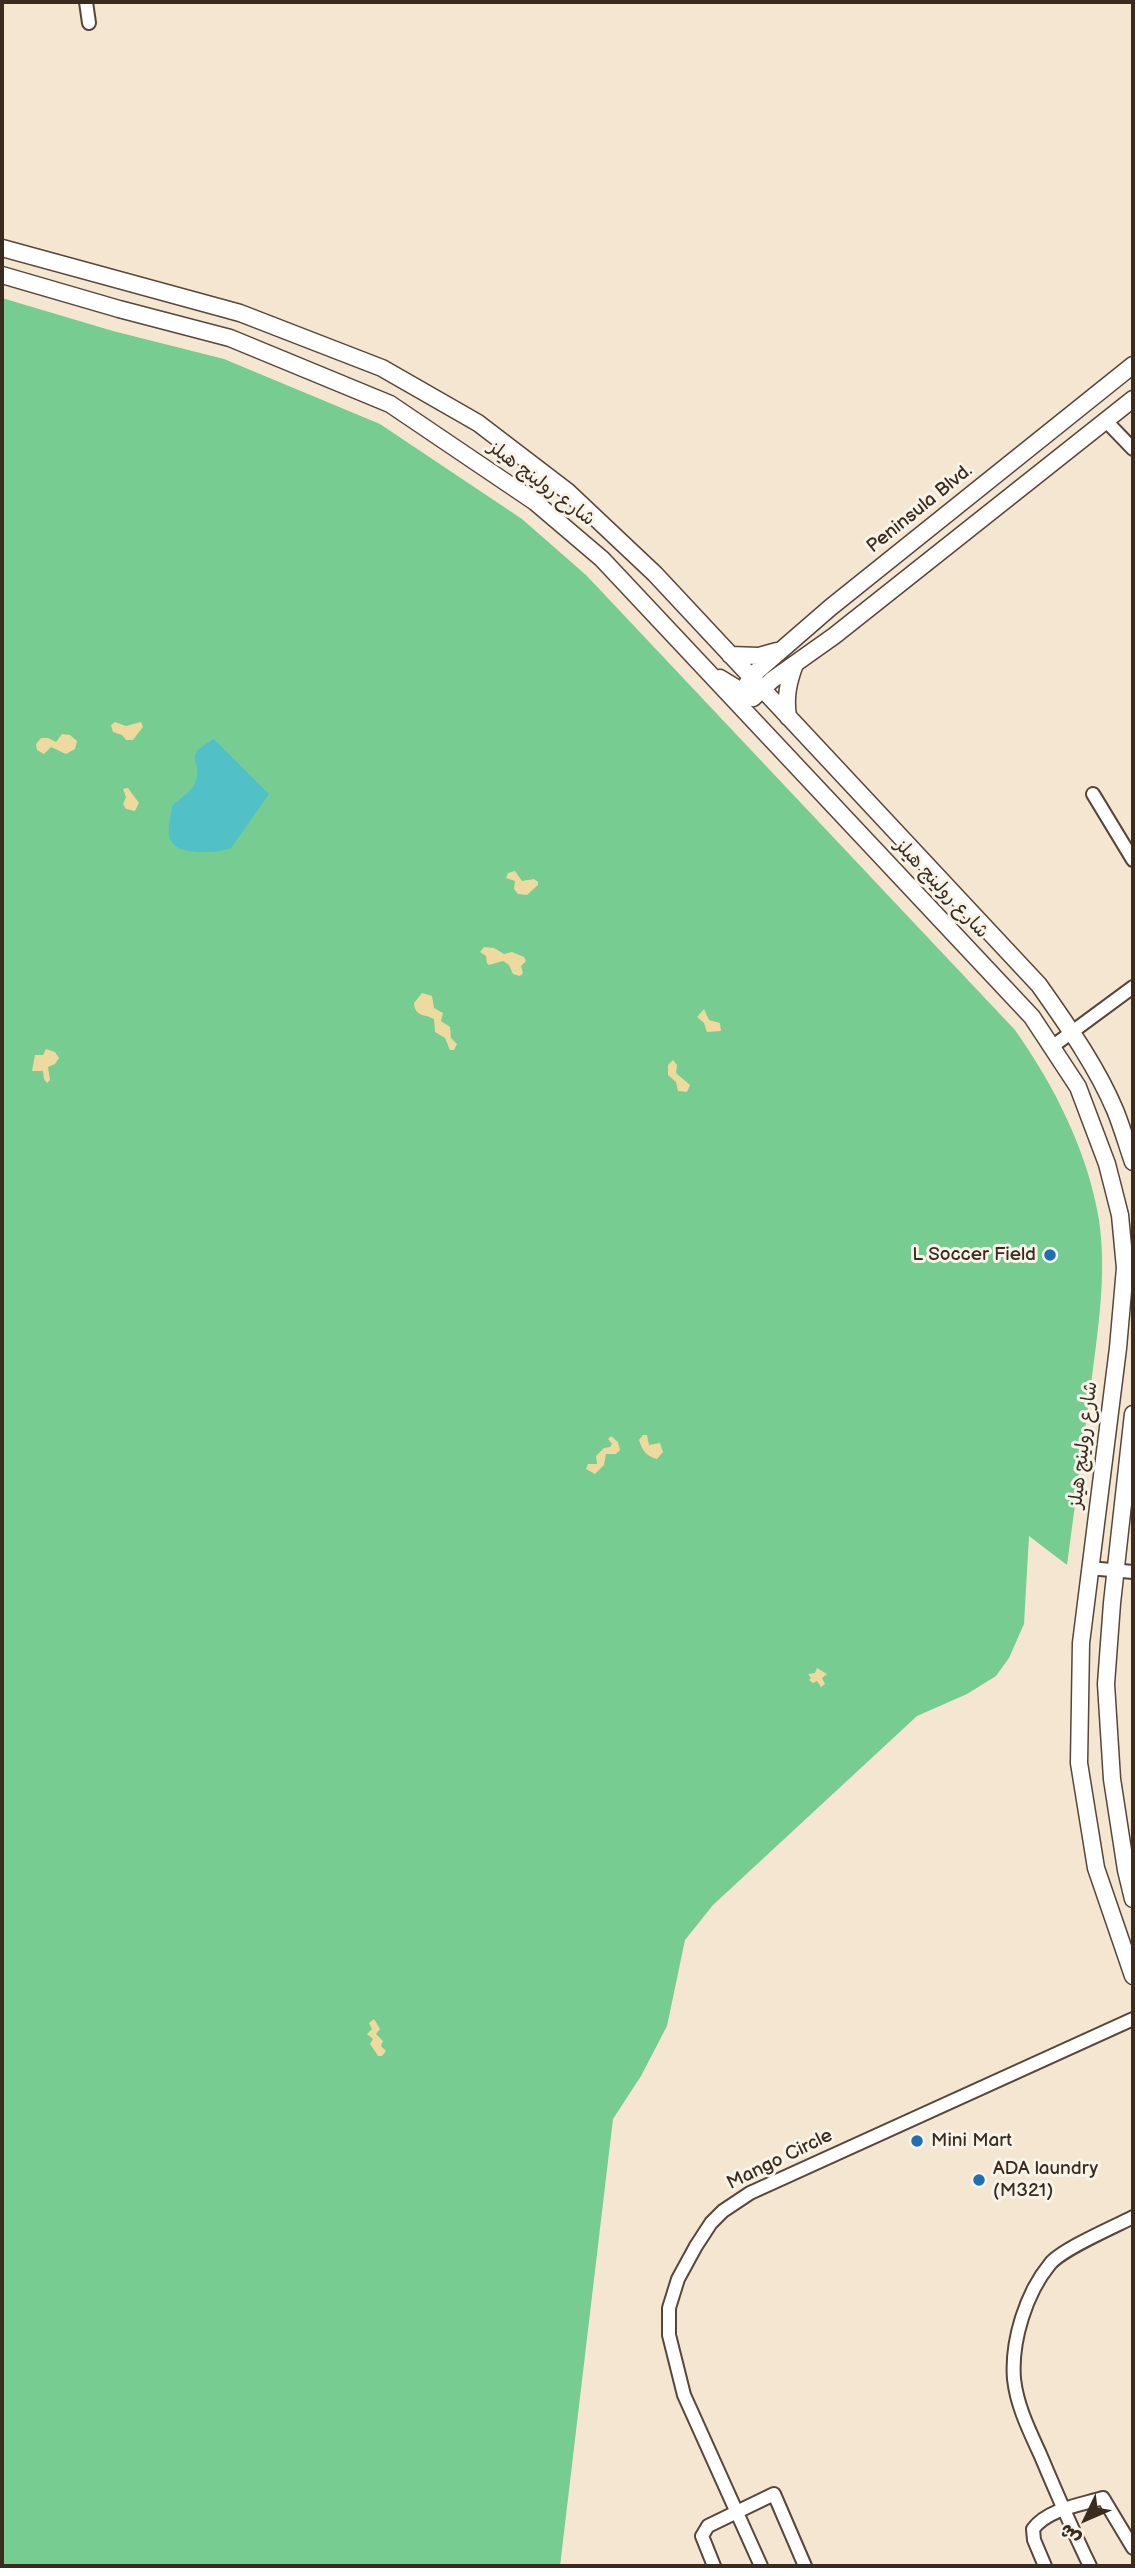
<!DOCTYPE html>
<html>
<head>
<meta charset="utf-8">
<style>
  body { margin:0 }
  #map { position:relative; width:1135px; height:2568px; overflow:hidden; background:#f4e6d1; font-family:"Balsamiq Sans","Playpen Sans Arabic",sans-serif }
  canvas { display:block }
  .frame { position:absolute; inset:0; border:4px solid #3b2a1e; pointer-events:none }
  .north { position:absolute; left:1051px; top:2484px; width:70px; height:70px; -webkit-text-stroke:5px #f7f3e8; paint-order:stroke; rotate:226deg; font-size:19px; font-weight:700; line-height:28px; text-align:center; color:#3b2a1e }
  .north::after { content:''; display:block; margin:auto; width:24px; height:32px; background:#3b2a1e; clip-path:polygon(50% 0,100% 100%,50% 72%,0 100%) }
</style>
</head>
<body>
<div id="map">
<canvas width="1135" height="2568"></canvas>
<div class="frame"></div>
<div class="north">ش</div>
</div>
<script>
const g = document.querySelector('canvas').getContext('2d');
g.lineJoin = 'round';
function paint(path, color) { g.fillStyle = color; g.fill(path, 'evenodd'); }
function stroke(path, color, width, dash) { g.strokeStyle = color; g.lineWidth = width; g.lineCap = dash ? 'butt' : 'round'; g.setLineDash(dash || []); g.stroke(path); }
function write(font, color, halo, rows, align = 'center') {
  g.font = font + ' "Balsamiq Sans","Playpen Sans Arabic",sans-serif'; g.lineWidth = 6; g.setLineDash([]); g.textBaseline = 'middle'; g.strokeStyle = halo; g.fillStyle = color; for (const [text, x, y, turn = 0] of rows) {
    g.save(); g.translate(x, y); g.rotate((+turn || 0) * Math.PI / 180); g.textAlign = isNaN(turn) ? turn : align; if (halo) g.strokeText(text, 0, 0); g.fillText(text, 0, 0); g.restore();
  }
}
const green = new Path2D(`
  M 2,298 L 113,331 L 224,359 L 380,424 L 522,519 L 586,575 L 1015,1030 C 1054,1085 1088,1152 1099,1220 C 1107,1274 1098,1330 1091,1385 C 1083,1445 1075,1505 1067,1565 L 1029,1536 L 1024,1624 L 1009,1658 L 996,1676 L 967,1694 L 917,1716 L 713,1905 L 685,1940 L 667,2026 L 641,2076 L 613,2119 L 560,2566 L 2,2566 Z`);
const sand = new Path2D(`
  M 115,722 L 126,726 L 141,722 L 143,727 L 133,740 L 126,740 L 122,735 L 113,732 L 111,725 Z
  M 62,734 L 70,735 L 77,741 L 75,749 L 66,754 L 51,747 L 44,754 L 37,750 L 36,744 L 41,738 L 48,738 L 56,742 Z
  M 128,788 L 139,803 L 135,811 L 126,809 L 123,804 L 126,797 L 123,789 Z
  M 515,871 L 522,881 L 534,879 L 538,882 L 538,885 L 527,895 L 518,894 L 514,889 L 515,881 L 506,878 L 508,873 Z
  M 484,947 L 494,948 L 504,954 L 512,952 L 524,957 L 526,961 L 521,966 L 523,973 L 520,976 L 513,974 L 509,965 L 503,961 L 489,965 L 487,963 L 486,956 L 480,952 Z
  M 422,993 L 432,996 L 434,1008 L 443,1013 L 441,1021 L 450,1027 L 451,1038 L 457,1044 L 454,1050 L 450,1050 L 445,1038 L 435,1032 L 434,1019 C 425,1014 415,1017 414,1003 Z
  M 704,1009 L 709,1020 L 720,1023 L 721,1031 L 707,1032 L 704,1023 L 697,1017 Z
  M 46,1049 L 55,1052 L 59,1058 L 55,1064 L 48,1067 L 50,1080 L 47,1083 L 44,1079 L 43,1071 L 32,1071 L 35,1055 L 43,1055 Z
  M 673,1060 L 677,1065 L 676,1073 L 690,1085 L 687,1092 L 678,1091 L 676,1082 L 668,1075 L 668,1065 Z
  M 643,1435 L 647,1435 L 649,1445 L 660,1443 L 663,1452 L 657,1459 C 647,1457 642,1450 639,1440 Z
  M 611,1436 L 618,1442 L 620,1450 L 616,1454 L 606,1454 L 604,1465 L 595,1474 L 586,1469 L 588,1464 L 597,1464 L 596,1456 L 604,1448 L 610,1447 L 612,1444 L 608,1439 Z
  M 817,1668 L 827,1674 L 822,1678 L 825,1684 L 821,1687 L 817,1681 L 813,1683 L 809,1680 L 811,1678 L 808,1674 L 815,1673 Z
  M 374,2019 L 380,2029 L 376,2034 L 383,2041 L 381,2046 L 386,2051 L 382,2056 L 378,2056 L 370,2044 L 373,2039 L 367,2034 L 372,2029 L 369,2023 Z`);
const water = new Path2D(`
  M 214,739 L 269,794 L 231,848 C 218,853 179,856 171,841 C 166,832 171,816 172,806 C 180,798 193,791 196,781 C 203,756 180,759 214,739 Z`);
const minor = new Path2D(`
  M 86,2 L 89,23
  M 1106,421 L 1133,449
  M 1093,794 L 1133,860
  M 1053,1046 L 1133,987
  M 1089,1568 L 1133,1572
  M 714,2566 L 702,2536 L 708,2526 L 774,2494 L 805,2566
  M 761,2566 L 684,2395 L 669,2335 L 669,2308 L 678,2279 L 696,2246 L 711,2223 L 723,2211 L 750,2193 L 1133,2019
  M 1045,2566 L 1034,2540 L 1033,2529 C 1048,2509 1080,2505 1103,2498 L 1133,2548
  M 1090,2566 C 1072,2529 1056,2492 1040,2454 C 1029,2430 1017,2406 1014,2379 C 1011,2341 1026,2293 1050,2264 C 1062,2249 1114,2227 1133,2217`);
const major = new Path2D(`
  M 2,248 L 240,313 L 382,368 L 478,423 L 567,491 L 655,574 L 1039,985 C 1067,1025 1096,1065 1115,1110 C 1122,1127 1127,1145 1133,1162
  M 2,275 L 119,309 L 230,338 L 390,404 L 535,502 L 602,559 L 1032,1017 L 1078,1087 L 1107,1164 L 1120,1215 L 1125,1268 L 1118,1348 L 1081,1643 L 1079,1763 L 1096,1868 L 1133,1976
  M 730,655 L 759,656 L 777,651
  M 720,678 L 753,698 L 772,680 L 834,636 L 1133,399
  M 747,684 L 756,672 L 831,607 L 1133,365
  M 788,717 C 785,697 788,683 795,664
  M 1133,1414 L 1112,1603 L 1106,1684 L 1112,1779 L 1126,1870 L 1133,1899`);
const markers = [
  [1050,1255,7,"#1f6fb2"],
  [917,2141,7,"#1f6fb2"],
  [979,2180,7,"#1f6fb2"]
];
const streetNames = [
  ["شارع رولينج هيلز",541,484,37],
  ["Peninsula Blvd.",920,509,-39],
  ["شارع رولينج هيلز",941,889,47],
  ["شارع رولينج هيلز",1084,1445,-83],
  ["Mango Circle",780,2160,-26]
];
const poiNames = [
  ["L Soccer Field",1036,1255,"right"],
  ["Mini Mart",931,2141],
  ["ADA laundry",993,2169],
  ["(M321)",993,2191]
];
paint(green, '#76cc91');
paint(sand, '#eeda9e');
paint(water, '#52c0c7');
stroke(minor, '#574639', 16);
stroke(major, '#574639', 19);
stroke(minor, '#fff', 12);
stroke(major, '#fff', 16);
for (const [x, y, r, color] of markers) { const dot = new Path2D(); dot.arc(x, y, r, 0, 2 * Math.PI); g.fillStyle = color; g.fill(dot); stroke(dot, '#f7f3e8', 2.5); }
write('19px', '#3b2a1e', '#f7f3e8', streetNames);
write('19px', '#3b2a1e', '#f7f3e8', poiNames, 'left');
</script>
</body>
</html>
